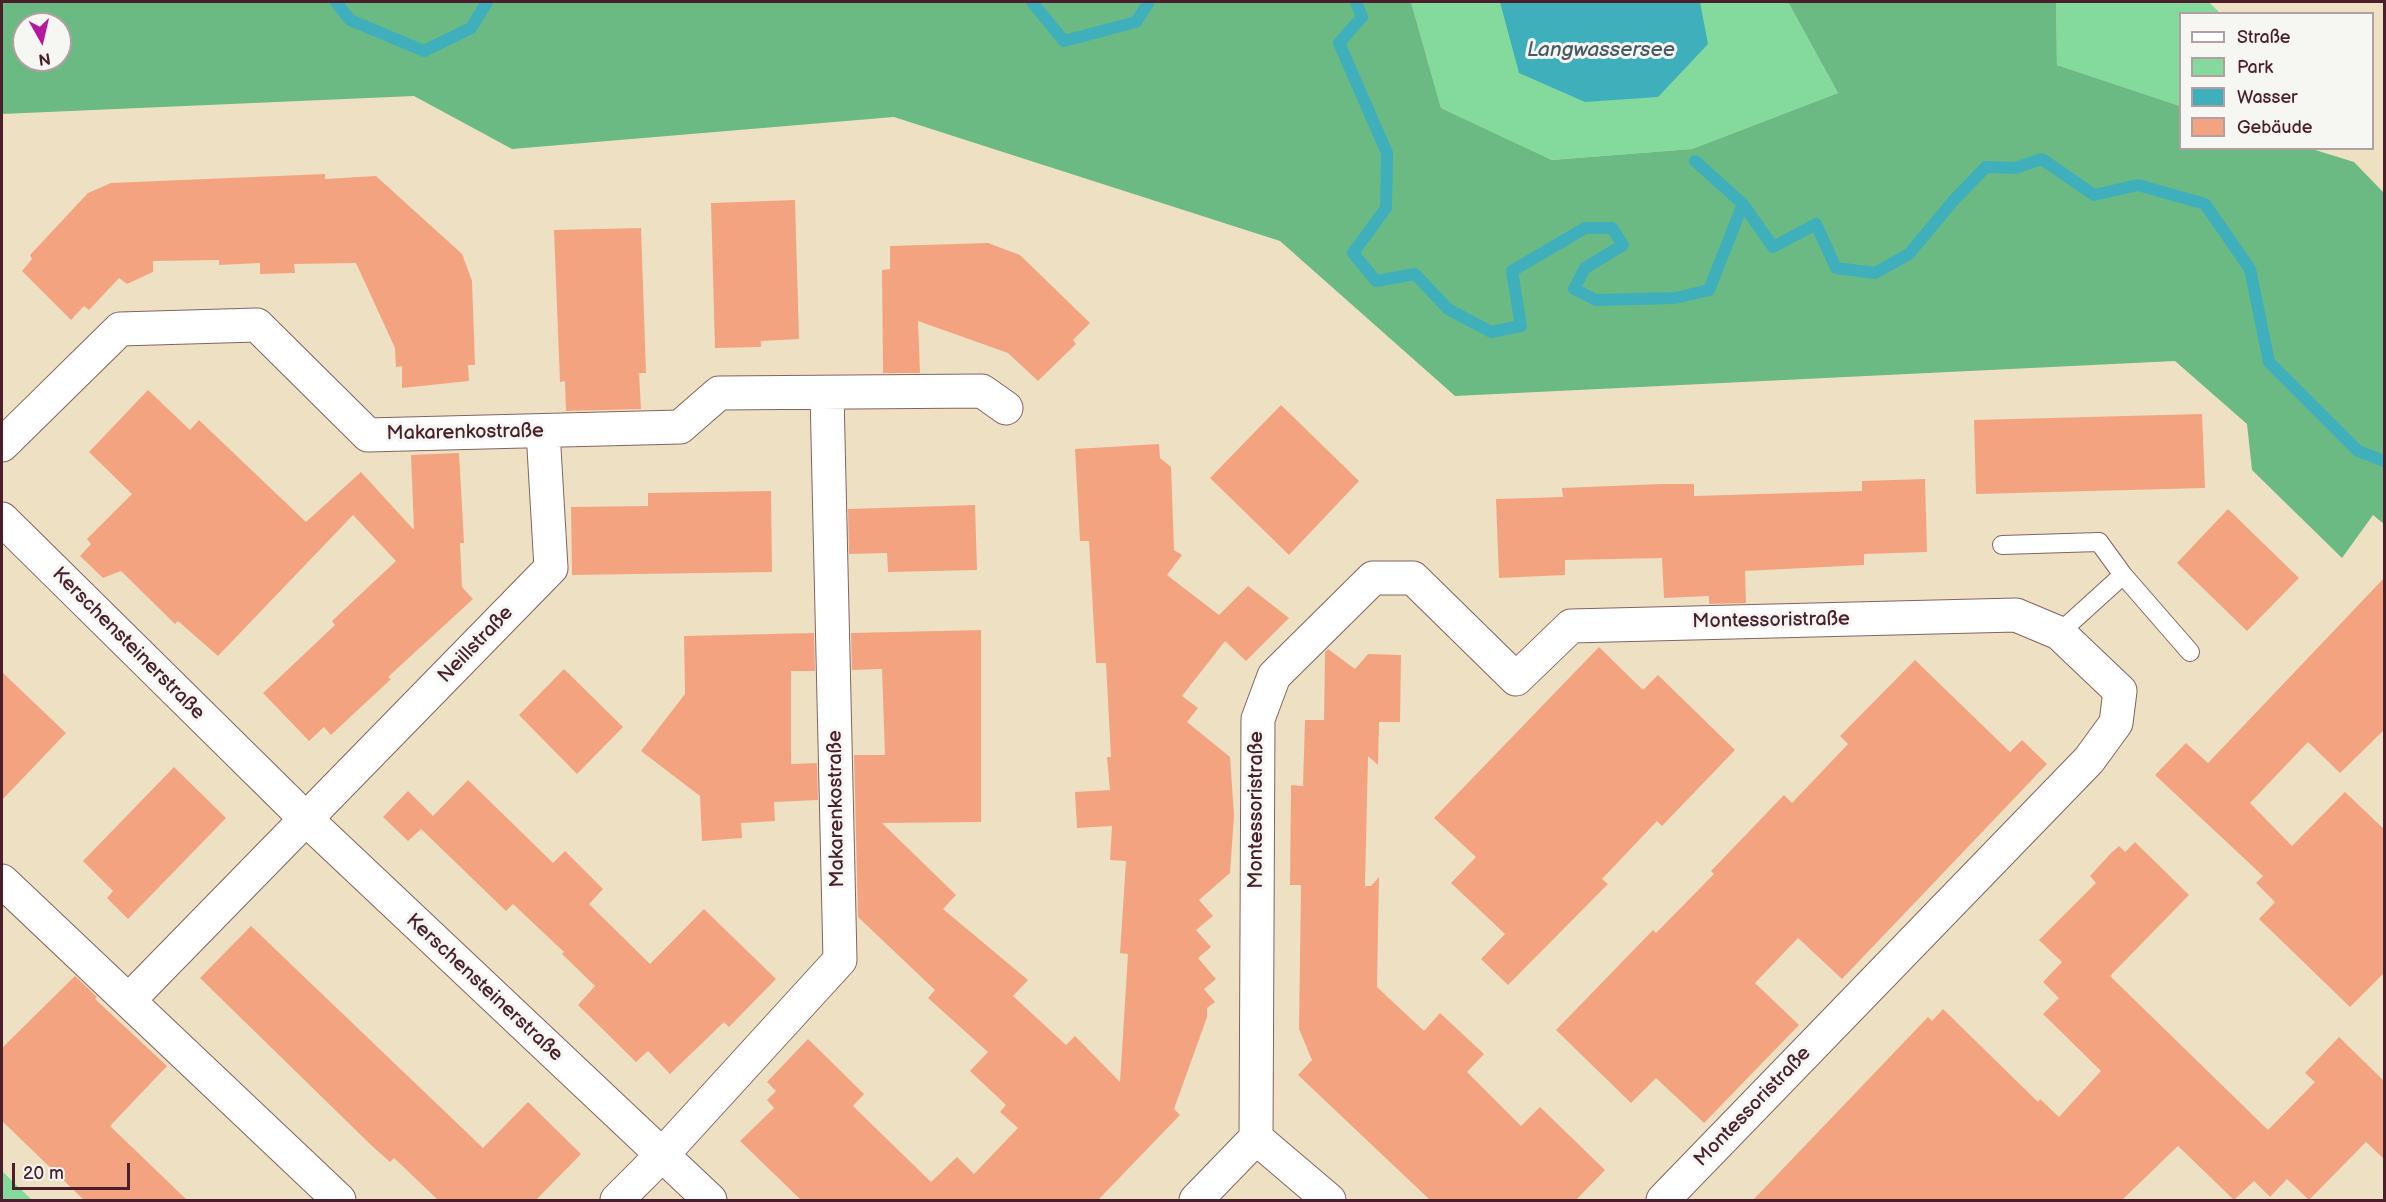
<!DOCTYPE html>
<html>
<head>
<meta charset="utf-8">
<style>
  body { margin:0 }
  #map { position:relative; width:2386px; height:1202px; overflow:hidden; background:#eee1c3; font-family:"Balsamiq Sans",sans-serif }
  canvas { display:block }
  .frame { position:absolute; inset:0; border:3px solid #4a1f2b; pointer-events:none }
  .legend { position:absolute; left:2179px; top:12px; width:195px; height:138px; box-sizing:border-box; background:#f6f6f2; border:2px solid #b1a0a2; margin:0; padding:8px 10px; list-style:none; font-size:18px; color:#4a1f2b }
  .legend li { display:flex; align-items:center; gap:12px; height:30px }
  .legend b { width:30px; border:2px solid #b1a0a2 }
  .north { position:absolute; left:12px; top:12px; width:60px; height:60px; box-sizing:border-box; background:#f6f6f2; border:2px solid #b1a0a2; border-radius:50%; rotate:172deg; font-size:16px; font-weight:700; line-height:24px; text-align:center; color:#4a1f2b }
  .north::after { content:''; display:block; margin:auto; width:21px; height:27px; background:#b5179e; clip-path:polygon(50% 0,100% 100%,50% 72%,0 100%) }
  .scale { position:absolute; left:12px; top:1163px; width:118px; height:27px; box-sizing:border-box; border:3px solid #4a1f2b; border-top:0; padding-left:8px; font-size:18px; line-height:21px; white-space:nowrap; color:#4a1f2b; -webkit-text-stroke:4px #f6f6f2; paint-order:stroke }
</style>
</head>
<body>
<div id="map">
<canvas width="2386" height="1202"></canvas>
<div class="frame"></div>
<ul class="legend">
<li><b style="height:8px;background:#fff"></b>Straße</li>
<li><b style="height:16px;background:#84da9c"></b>Park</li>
<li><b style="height:16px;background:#40afbc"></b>Wasser</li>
<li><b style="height:16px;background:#f4a380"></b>Gebäude</li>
</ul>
<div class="north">N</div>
<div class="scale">20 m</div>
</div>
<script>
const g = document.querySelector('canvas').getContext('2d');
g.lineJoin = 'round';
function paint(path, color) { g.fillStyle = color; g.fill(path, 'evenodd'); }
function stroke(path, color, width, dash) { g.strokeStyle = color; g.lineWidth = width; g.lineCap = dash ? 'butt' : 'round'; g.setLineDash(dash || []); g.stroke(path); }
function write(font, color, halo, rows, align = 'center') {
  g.font = font + ' "Balsamiq Sans",sans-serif'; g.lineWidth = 6; g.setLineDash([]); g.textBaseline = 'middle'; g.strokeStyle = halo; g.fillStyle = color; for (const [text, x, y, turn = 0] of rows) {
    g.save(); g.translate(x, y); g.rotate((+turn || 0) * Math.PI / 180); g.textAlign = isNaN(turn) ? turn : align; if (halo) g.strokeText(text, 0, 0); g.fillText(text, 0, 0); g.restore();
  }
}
const green = new Path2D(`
  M 1411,2 L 1788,2 L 1838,93 L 1692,149 L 1552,160 L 1441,108 Z
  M 2056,2 L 2209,2 L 2220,13 L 2180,14 L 2180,106 L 2057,65 Z
  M 2,1171 L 32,1200 L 2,1200 Z`);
const forest = new Path2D(`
  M 2,2 L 1411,2 L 1441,108 L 1552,160 L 1692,149 L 1838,93 L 1788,2 L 2056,2 L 2057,65 L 2180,106 L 2180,148 L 2312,149 L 2354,162 L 2384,193 L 2384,524 L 2373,515 L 2342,558 L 2252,470 L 2247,424 L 2175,361 L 1455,396 L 1280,241 L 894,117 L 512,149 L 414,96 L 2,114 ZM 24,24 L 60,24 L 60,60 L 24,60 Z`);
const water = new Path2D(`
  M 1500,2 L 1700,2 L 1708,44 L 1658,97 L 1585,102 L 1519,73 Z`);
const stream = new Path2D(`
  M 336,2 L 350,20 L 424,51 L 471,28 L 487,2
  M 1032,2 L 1064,41 L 1136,22 L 1149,2
  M 1356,2 L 1362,17 L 1339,43 L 1387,153 L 1386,208 L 1353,253 L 1376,281 L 1415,274 L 1448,309 L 1491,332 L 1521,326 L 1512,271 L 1585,228 L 1612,228 L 1623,245 L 1585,268 L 1574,289 L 1596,300 L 1675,298 L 1709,290 L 1743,204
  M 1695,161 L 1743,204 L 1773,247 L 1816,224 L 1836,268 L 1875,273 L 1909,254 L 1953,201 L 1986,167 L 2015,168 L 2042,159 L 2094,195 L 2138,185 L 2205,204 L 2250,269 L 2269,362 L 2358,451 L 2384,461`);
const building = new Path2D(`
  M 325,174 L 325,179 L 376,176 L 462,254 L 472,281 L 475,365 L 468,365 L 469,381 L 402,388 L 402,366 L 396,367 L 395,348 L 356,263 L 294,264 L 295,273 L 260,274 L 260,263 L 219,265 L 219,260 L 153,261 L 153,272 L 127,284 L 119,278 L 89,310 L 84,306 L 71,320 L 22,271 L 32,259 L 30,255 L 88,193 L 111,183 Z
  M 795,200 L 799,339 L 761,341 L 761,347 L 715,348 L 711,203 Z
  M 641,228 L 646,373 L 639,373 L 641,409 L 566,411 L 565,381 L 560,382 L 554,230 Z
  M 988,243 L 1020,255 L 1090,323 L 1073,340 L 1076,344 L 1038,381 L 1008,353 L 918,321 L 920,373 L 883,373 L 882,270 L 890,269 L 890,246 Z
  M 148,390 L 190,430 L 199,420 L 306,522 L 361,472 L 414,530 L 411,455 L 459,453 L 464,543 L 460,543 L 462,587 L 473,599 L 388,677 L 391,679 L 331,735 L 324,727 L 309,741 L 263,693 L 335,625 L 332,621 L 396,561 L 353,515 L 218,656 L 178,621 L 175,624 L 121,571 L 103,578 L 80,556 L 91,544 L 87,539 L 132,494 L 89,452 Z
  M 1281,405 L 1359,481 L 1289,555 L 1210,478 Z
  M 2202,414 L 2205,488 L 1976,494 L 1974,420 Z
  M 1159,444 L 1160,458 L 1171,467 L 1174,550 L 1182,555 L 1167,575 L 1219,615 L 1248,586 L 1289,618 L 1246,661 L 1225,641 L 1182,696 L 1198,708 L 1187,722 L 1230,757 L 1234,815 L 1230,873 L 1199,900 L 1213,916 L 1196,930 L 1211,947 L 1198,958 L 1216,979 L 1204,989 L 1215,1002 L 1207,1008 L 1207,1017 L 1174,1109 L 1180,1115 L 1098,1200 L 801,1200 L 740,1141 L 774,1108 L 767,1100 L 776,1091 L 767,1082 L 808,1039 L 864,1094 L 853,1106 L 931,1182 L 957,1157 L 974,1174 L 1018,1128 L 1000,1112 L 1006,1105 L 970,1071 L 988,1052 L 928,998 L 935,990 L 858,917 L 854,755 L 885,755 L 882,669 L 852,670 L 851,633 L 981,630 L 981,822 L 882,823 L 956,895 L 943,909 L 1028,980 L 1013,996 L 1066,1045 L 1075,1036 L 1120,1082 L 1128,954 L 1120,953 L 1126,861 L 1110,860 L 1112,826 L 1077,828 L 1075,792 L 1110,790 L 1107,757 L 1111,757 L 1106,663 L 1096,663 L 1089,541 L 1080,541 L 1075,449 Z
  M 1925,479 L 1927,552 L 1864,554 L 1864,565 L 1745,571 L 1746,603 L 1709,604 L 1709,596 L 1664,598 L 1662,558 L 1565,560 L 1565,575 L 1499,578 L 1496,499 L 1563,497 L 1562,488 L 1661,484 L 1694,484 L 1694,496 L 1862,491 L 1862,481 Z
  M 771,491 L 772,572 L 572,575 L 571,507 L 648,506 L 648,493 Z
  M 975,505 L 977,570 L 888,572 L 887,553 L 849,554 L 848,509 Z
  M 2228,509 L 2299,578 L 2247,631 L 2177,563 Z
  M 2385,577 L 2385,729 L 2340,773 L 2308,742 L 2250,803 L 2292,846 L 2345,792 L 2385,830 L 2385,972 L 2350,1007 L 2259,919 L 2275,902 L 2256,883 L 2263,876 L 2155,775 L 2186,743 L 2208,763 Z
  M 814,633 L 815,671 L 791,671 L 791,764 L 817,763 L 818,800 L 774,802 L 775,821 L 741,823 L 742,838 L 702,841 L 700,796 L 641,751 L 685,694 L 684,636 Z
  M 1599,647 L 1643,690 L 1658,675 L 1735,750 L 1662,826 L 1657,821 L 1602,879 L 1608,884 L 1508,985 L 1481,959 L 1505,934 L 1451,883 L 1476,857 L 1434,818 Z
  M 1328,649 L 1355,669 L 1368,654 L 1401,655 L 1400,722 L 1379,722 L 1378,765 L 1368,756 L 1365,886 L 1371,886 L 1379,877 L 1377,987 L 1424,1031 L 1440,1013 L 1484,1054 L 1467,1072 L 1521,1126 L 1540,1107 L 1605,1170 L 1576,1200 L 1430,1200 L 1298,1075 L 1312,1060 L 1299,1029 L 1301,885 L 1290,885 L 1291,785 L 1303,786 L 1305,720 L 1324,720 L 1325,652 Z
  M 1915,660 L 2010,752 L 2022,740 L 2047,764 L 1842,979 L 1798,938 L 1755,983 L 1799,1025 L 1704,1123 L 1656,1078 L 1631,1103 L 1556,1030 L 1653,930 L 1656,933 L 1714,874 L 1711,871 L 1784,795 L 1792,803 L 1848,744 L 1840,736 Z
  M 564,669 L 623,727 L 577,774 L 519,715 Z
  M 2,672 L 66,733 L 2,800 Z
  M 174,767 L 226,818 L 128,919 L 107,898 L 113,891 L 83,861 Z
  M 468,780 L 553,863 L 565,851 L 603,889 L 589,904 L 650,964 L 704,909 L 776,979 L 729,1027 L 724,1022 L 670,1074 L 648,1051 L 636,1062 L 578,1005 L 595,986 L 562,954 L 564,952 L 513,904 L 506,911 L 421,829 L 408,841 L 383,817 L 408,791 L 433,816 Z
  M 2135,842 L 2189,895 L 2110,976 L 2268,1130 L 2315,1082 L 2305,1073 L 2339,1037 L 2385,1082 L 2385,1160 L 2366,1142 L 2309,1200 L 2287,1179 L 2270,1197 L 2254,1181 L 2234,1200 L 2178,1146 L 2122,1200 L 1753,1200 L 1928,1017 L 1932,1021 L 1943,1009 L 2038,1102 L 2040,1099 L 2059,1117 L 2101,1071 L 2043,1014 L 2059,998 L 2043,982 L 2062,962 L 2039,940 L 2096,883 L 2090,876 L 2111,853 L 2119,846 L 2125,852 Z
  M 251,926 L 483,1148 L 528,1102 L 581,1154 L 536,1200 L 438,1200 L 394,1158 L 390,1162 L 372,1146 L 200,978 Z
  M 75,976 L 97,997 L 95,999 L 167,1066 L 110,1126 L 187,1200 L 84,1200 L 2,1121 L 2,1048 Z`);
const service = new Path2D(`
  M 2002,545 L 2099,542 L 2123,575 L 2190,652
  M 2059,633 L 2123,575`);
const minor = new Path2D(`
  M 2,445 L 120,329 L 257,325 L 368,435 L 680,427 L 719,393 L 982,391 L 1006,408
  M 2,519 L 307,820 L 710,1200
  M 2,881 L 339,1200
  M 129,1000 L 551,568 L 543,431
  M 1256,1138 L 1258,719 L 1274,676 L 1373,578 L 1413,578 L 1516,679 L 1571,626 L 2016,615 L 2059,633 L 2120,691 L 2116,723 L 2089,760 L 1663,1200
  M 1256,1138 L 1329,1200
  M 617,1200 L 661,1156 L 840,960 L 827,394
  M 1196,1200 L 1256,1138`);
const streetNames = [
  ["Makarenkostraße",465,433,-1],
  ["Montessoristraße",1771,621,-1],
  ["Kerschensteinerstraße",128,644,45],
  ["Neillstraße",476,645,-46],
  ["Makarenkostraße",837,809,-91],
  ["Montessoristraße",1257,810,-90],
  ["Kerschensteinerstraße",484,988,43],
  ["Montessoristraße",1753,1107,-46]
];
const waterNames = [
  ["Langwassersee",1601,51]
];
paint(green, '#84da9c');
paint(forest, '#6bba84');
paint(water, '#40afbc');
stroke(stream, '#40afbc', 12);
paint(building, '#f4a380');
stroke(service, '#836360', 20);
stroke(minor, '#836360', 35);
stroke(service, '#fff', 18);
stroke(minor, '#fff', 33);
write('20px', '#4a1f2b', '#f6f6f2', streetNames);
write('italic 21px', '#465965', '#f6f6f2', waterNames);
</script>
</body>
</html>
